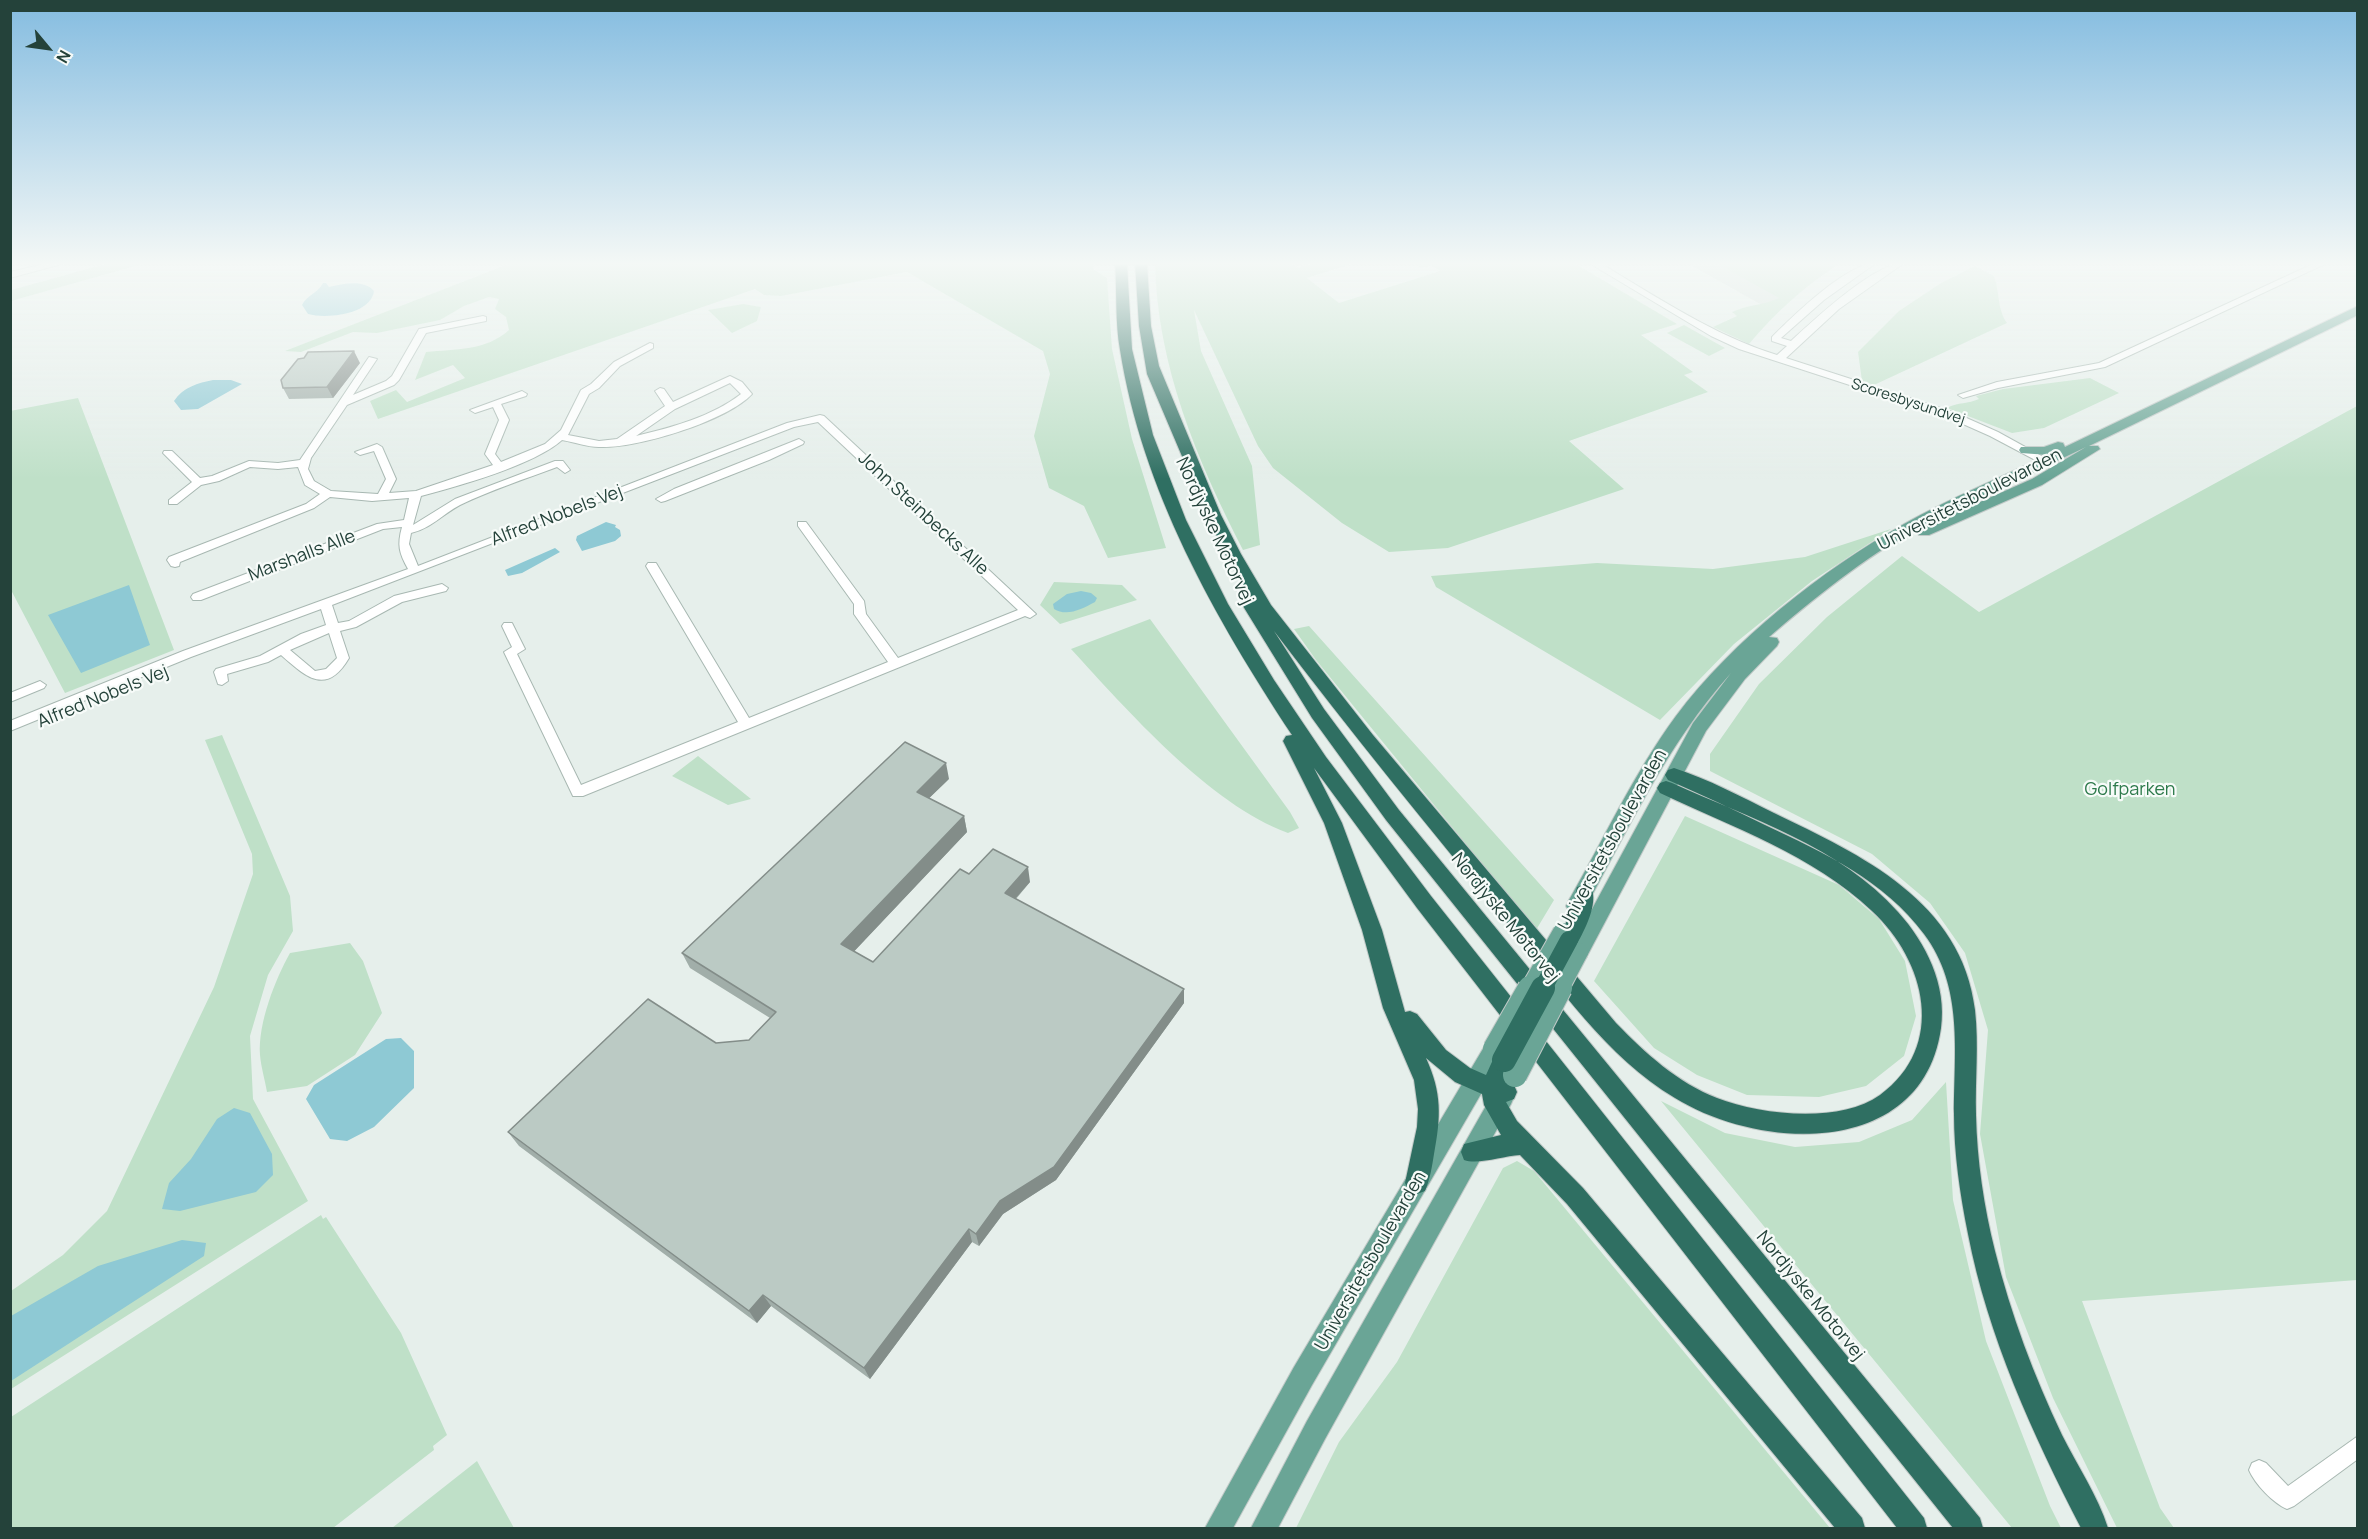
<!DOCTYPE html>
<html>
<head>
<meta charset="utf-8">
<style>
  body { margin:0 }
  #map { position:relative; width:2368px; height:1539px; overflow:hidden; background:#e6efeb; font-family:Manrope,sans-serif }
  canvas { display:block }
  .frame { position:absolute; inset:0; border:12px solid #24423a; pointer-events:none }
  .north { position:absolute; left:18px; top:18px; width:60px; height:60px; -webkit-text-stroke:4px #f7fbf9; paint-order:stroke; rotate:119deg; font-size:16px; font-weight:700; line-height:24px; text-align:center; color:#24423a }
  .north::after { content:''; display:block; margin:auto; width:21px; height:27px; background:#24423a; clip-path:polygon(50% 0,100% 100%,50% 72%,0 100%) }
</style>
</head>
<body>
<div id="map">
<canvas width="2368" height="1539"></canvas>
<div class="frame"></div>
<div class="north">N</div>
</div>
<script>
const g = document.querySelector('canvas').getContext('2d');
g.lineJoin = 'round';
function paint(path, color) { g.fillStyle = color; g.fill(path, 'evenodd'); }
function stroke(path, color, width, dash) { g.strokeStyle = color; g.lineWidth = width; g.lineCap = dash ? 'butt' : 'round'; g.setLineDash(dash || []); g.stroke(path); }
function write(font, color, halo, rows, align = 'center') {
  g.font = font + ' Manrope,sans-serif'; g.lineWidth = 4.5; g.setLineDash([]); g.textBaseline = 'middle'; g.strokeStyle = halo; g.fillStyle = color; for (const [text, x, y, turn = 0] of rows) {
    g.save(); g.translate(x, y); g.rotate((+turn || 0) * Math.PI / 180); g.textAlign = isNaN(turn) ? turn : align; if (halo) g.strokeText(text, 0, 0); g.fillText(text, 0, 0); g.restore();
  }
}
const built = new Path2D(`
  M 1687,263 L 1840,263 L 1802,290 L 1776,313 Z`);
const green = new Path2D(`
  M 109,263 L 146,263 L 11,301 L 11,290 Z
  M 511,263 L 1094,263 L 1093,269 L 1107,278 L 1112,349 L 1132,439 L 1166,548 L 1108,558 L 1084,506 L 1049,488 L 1034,436 L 1050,374 L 1043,351 L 907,272 L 781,296 L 764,295 L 755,289 L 378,419 L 370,401 L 396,390 L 407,402 L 465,378 L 453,365 L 415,380 L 426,352 C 455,349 486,351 509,330 L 506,317 L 495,309 L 499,299 L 489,297 L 464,306 L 440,320 L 377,333 L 353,332 L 301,352 L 285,351 Z
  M 1155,263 L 1290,263 L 1298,268 L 1314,263 L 1354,263 L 1307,278 L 1339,303 L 1440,271 L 1431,265 L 1421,268 L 1414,263 L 1574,263 L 1677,324 L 1641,335 L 1693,372 L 1684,375 L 1708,392 L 1569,441 L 1624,489 L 1448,548 L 1389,552 L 1342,523 L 1273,468 L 1258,446 L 1194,310 L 1201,351 L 1252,466 L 1260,545 L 1243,550 C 1197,461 1157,365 1155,263 Z
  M 1716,263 L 1840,263 C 1805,286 1776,312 1749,344 L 1713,327 L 1737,316 L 1732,312 C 1747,305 1764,305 1779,298 Z
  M 1975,266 L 1994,276 C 2000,292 1997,309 2007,323 L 1874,385 L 1862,381 L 1858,352 L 1899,311 L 1941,283 Z
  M 743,304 L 761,307 L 757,321 L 732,333 L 708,310 Z
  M 1684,325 L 1725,348 L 1709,356 L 1667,333 Z
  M 2090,378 L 2119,393 L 2044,428 L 2012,433 L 1947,408 C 1958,402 1968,404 1979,399 L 1976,396 L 2003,389 Z
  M 78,398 L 174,650 L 65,693 L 11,590 L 10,411 Z
  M 2357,406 L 2357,1280 L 2082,1301 L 2160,1508 L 2174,1528 L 2117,1528 L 2053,1398 L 2006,1277 L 1980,1134 L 1988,1030 L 1965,953 L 1930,903 L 1872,854 L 1710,771 L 1710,754 L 1759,684 L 1827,617 L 1902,556 L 1979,612 Z
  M 1891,529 L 1812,581 L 1734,644 L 1660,720 L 1436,587 L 1431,576 L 1597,563 L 1713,569 L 1805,557 Z
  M 1054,582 L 1122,585 L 1137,600 L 1060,624 L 1040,605 Z
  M 1150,619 L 1290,812 L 1299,828 L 1288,833 C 1209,804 1127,710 1071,649 Z
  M 1309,626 L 1554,900 L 1536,930 L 1316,660 L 1294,629 Z
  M 222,735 L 290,896 L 293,931 L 268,975 L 250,1036 L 253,1099 L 308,1201 L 11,1389 L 11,1291 L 63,1255 L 107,1211 L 214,987 L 253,874 L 252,854 L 205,740 Z
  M 698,756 L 751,799 L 728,805 L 672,776 Z
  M 1685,816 L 1839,885 L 1879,919 L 1905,961 L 1916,1016 L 1904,1056 L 1866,1086 L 1819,1097 L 1747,1095 L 1697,1075 L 1654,1048 L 1594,981 Z
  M 350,943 L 363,961 L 382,1013 L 355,1055 L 307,1086 L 267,1092 C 265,1080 261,1067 260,1055 C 258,1023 275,980 290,953 Z
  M 1946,1082 L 1953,1200 L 1986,1341 L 2050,1506 L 2061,1528 L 2012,1528 L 1661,1101 L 1725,1133 L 1795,1147 L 1859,1142 L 1912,1120 Z
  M 1517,1161 L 1534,1171 L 1830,1528 L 1296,1528 L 1339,1442 L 1397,1362 L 1503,1168 Z
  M 321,1215 L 323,1219 L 326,1217 L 401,1333 L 447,1435 L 433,1446 L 434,1450 L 333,1528 L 11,1528 L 11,1417 Z
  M 477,1461 L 514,1528 L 392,1528 Z`);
const water = new Path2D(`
  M 323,283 L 326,283 L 329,287 C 343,284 364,279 374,291 C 371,315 326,319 308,314 L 302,305 C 307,295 318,293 323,283 Z
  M 213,380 L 231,380 L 242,384 L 198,409 L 181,410 L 174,401 C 183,387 198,383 213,380 Z
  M 606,522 L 616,525 L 615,527 L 620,530 L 621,536 L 615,541 L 582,551 L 576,540 L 577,536 Z
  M 555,548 L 560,552 L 522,573 L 508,576 L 505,570 Z
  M 129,585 L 150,645 L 81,673 L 48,615 Z
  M 1081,591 L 1091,593 L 1097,598 L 1095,602 C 1082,609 1067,617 1054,609 L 1053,604 L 1067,594 Z
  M 401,1038 L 414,1051 L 414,1088 L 374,1127 L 347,1141 L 330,1139 L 306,1099 L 314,1085 L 386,1039 Z
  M 234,1108 L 250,1113 L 272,1154 L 273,1175 L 256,1192 L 180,1211 L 162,1209 L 169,1183 L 191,1159 L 217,1119 Z
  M 182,1240 L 206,1243 L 204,1256 L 11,1381 L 11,1316 L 98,1266 Z`);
const minor = new Path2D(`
  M 49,263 L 65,263 L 10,278 L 10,272 Z
  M 1589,263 L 1600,263 C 1657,297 1713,335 1777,355 L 1787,346 L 1772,341 L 1772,337 C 1793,316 1847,263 1876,263 L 1824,300 L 1781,338 L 1791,341 C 1814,320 1874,263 1904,263 L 1839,309 L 1786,358 L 1953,412 L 1998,432 L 2065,469 L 2060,472 L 2056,471 L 1990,436 L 1945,416 L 1739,349 L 1711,336 Z
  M 2315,263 L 2327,263 L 2105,367 L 1998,388 L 1963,398 L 1958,395 L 1997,382 L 2099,363 Z
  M 483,316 L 486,317 L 486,321 L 426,333 L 399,380 L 394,385 L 347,405 L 311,458 L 308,469 L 314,481 L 331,491 L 378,494 L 386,479 L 374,451 L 360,455 L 355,452 L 377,444 L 382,447 L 396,479 L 389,493 L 416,491 L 493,465 L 485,454 L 499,420 L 493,407 L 475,413 L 470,410 L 522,391 L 527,394 L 526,396 L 501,404 L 509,420 L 495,454 L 501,462 L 545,444 L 561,430 L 581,390 L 591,384 L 614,362 L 650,343 L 653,344 L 653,348 L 620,366 L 599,388 L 589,394 L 568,435 L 599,441 L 617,439 L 665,406 L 655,391 L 660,388 L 664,389 L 673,402 L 730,376 L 742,382 L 752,394 C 727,421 636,449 599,447 C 587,447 574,442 562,440 C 534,465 459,486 421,496 L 413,525 L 455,499 L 555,461 L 563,461 L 570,470 L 565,473 L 557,467 C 525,479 491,490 460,505 C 443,514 430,529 411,533 L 409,544 L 418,566 L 787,423 L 820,415 L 824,416 L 1036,614 L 1030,618 L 1025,616 L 583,796 L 573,796 L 504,652 L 512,647 L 502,626 L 504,623 L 512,623 L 525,649 L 517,654 L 581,785 L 738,722 L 646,566 L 648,563 L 656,563 L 749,718 L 888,662 L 854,614 L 854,604 L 798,526 L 798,522 L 806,522 L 864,601 L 866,614 L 898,658 L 1018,610 L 818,422 L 794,427 L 332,605 L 338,623 L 349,621 L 394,596 L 442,584 L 448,588 L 446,591 L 402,602 L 356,627 L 340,631 L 349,658 C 326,697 305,676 281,655 L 268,662 L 227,674 L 228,681 L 222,685 L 218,684 L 214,672 L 216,669 L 260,656 L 301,634 L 326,625 L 321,609 L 191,657 L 10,731 L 10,721 L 183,651 L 408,569 C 399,553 397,545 402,527 L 383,529 L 201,600 L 193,600 L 191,597 L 193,594 L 377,524 L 404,520 L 409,498 L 372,501 L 330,497 L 314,508 L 180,562 L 179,566 L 175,567 L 171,566 L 167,560 L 169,557 L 306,504 L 320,494 L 305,485 L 298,467 L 278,469 L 250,467 L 219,481 L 201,485 L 177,504 L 169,504 L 169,500 L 192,482 L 163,453 L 164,451 L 172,451 L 200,478 L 212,476 L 249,461 L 278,463 L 300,460 L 369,357 L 377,359 L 353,395 L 386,381 L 392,376 L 419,329 ZM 730,383 L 741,394 C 711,417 673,427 636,436 L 675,409 ZM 329,633 L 337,658 L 326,669 L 315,671 L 290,650 Z
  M 799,439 L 804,442 L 803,444 L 769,460 L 665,501 L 661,502 L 656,499 L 674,489 Z
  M 40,681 L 46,685 L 44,688 L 10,702 L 10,693 Z
  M 2358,1436 L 2358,1459 L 2294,1506 L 2287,1509 C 2273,1503 2255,1484 2249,1470 L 2252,1463 L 2259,1460 L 2266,1463 L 2288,1486 Z`);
const major = new Path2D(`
  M 2358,306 L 2358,315 L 2089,446 L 2098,446 L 2100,449 L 2042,485 L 1929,535 L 1919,535 L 1916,532 L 1919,529 L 2032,479 L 2086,447 C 2030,474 1973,500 1917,529 C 1866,556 1812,600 1769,637 L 1777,638 L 1779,642 L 1777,646 L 1745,679 L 1706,731 L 1586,958 L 1579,960 L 1572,958 L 1569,952 L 1572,946 L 1693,723 L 1731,673 C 1667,744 1628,829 1583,912 L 1576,914 L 1569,912 L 1566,906 L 1569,900 C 1604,839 1634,773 1676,716 C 1733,640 1822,570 1904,524 C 1950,498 2000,478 2048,455 L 2021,453 L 2019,450 L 2021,447 L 2044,447 L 2058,442 L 2063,443 L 2065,447 Z
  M 1495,1039 L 1503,1042 L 1506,1049 L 1503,1056 L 1312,1385 L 1233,1528 L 1205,1528 L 1294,1367 L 1487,1042 Z
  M 1503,1087 L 1511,1090 L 1514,1097 L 1511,1104 L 1325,1439 L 1278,1528 L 1251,1528 L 1307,1421 L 1495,1090 Z`);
const highway = new Path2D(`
  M 1115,263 L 1127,263 L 1132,349 L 1153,435 L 1186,520 L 1228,604 L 1274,680 L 1326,757 L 1431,896 L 1924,1518 L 1927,1528 L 1897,1528 L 1417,908 L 1314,768 L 1342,823 L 1382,930 L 1405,1012 L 1410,1011 L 1417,1014 L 1446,1050 L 1470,1068 L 1486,1075 L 1496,1053 L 1504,1050 L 1512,1053 L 1515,1060 L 1505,1082 L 1514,1085 L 1517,1092 L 1514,1099 L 1506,1102 L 1517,1121 L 1583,1188 L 1862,1518 L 1865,1528 L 1835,1528 L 1567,1204 L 1520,1155 C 1503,1156 1478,1165 1464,1160 L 1461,1152 L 1464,1144 L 1501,1135 L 1484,1105 L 1482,1094 L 1455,1082 L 1426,1058 C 1442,1093 1441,1117 1434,1154 C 1432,1167 1430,1179 1425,1191 L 1417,1194 L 1409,1191 L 1405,1183 L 1417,1127 L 1418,1109 L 1414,1080 L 1383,1008 L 1362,930 L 1324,823 L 1283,741 L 1286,736 L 1292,735 C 1215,618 1142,490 1120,350 C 1115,322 1117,292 1115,263 Z
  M 1135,263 L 1147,263 L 1151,326 L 1159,366 L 1221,515 L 1241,554 L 1271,605 L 1373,735 L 1616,1023 C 1645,1053 1678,1083 1717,1098 C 1761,1115 1839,1124 1880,1095 C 1947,1046 1926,961 1872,911 C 1813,855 1732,827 1660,793 L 1657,788 L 1660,783 L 1666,781 L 1672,783 C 1749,818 1841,847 1898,912 C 1926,943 1947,985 1941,1028 C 1923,1157 1763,1152 1675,1098 C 1606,1057 1559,986 1509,925 C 1429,828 1350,731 1274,631 L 1324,709 L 1399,810 L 1980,1518 L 1983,1528 L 1953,1528 L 1386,820 L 1312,718 L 1243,606 L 1245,602 L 1253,601 L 1225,554 L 1207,515 L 1147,374 L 1139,326 Z
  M 1674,768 C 1708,779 1742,797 1774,813 C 1861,855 1962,901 1975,1010 C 1979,1045 1975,1080 1976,1115 C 1977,1161 1984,1207 1995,1251 C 2011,1315 2034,1376 2062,1435 C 2077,1465 2098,1496 2108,1528 L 2081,1528 C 2033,1435 1988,1337 1968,1234 C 1960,1194 1954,1154 1954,1114 C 1954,1052 1964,987 1924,934 C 1884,880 1824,853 1765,825 C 1733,809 1700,794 1668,780 L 1665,775 L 1668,770 Z
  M 1584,885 L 1591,887 C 1599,904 1584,931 1576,946 L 1569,948 L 1562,946 L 1559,940 L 1573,905 L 1577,887 Z`);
const majorBridgeFar1 = new Path2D(`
  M 1529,990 L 1562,932
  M 1559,990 L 1579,952`);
const majorBridge = new Path2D(`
  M 1495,1049 L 1530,988
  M 1515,1075 L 1560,988`);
const highwayBridgeFar1 = new Path2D(`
  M 1542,990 L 1569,940`);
const highwayBridge = new Path2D(`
  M 1504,1060 L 1543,988`);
const wall = new Path2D(`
  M 360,363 L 333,398 L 289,399 L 283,388 Z
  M 949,779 L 929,798 L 964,816 L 967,832 L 854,951 L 873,962 L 969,874 L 1030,882 L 1016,899 L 1184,1003 L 1056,1180 L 1003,1214 L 979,1246 L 972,1242 L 870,1379 L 771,1306 L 757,1323 L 519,1146 L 508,1132 L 749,1040 L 770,1018 L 690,968 L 682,953 Z`);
const shadedWall = new Path2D(`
  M 354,351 L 360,363 L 333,398 L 327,387 Z
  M 946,763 L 949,779 L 920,807 L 917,792 Z
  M 964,816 L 967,832 L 847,959 L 841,944 Z
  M 1028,867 L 1030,882 L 1007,908 L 1005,893 Z
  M 1184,989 L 1184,1003 L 1056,1180 L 1003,1214 L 979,1246 L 976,1234 L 1000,1201 Z
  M 969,1229 L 972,1242 L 870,1379 L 864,1368 Z
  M 763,1295 L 771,1306 L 757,1323 L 749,1311 Z`);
const building = new Path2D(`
  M 354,351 L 327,387 L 283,388 L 281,380 L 298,359 L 304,358 L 308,352 Z
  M 905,742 L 946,763 L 917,792 L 964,816 L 841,944 L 873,962 L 960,869 L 969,874 L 993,849 L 1028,867 L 1005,893 L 1184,989 L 1054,1167 L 1000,1201 L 976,1234 L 969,1229 L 864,1368 L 763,1295 L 749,1311 L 508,1132 L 648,999 L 716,1043 L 749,1040 L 776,1012 L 682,953 Z`);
const farStreetnames = [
  ["Scoresbysundvej",1908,402,18]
];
const streetNames = [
  ["Universitetsboulevarden",1970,500,-27],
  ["John Steinbecks Alle",923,514,43],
  ["Alfred Nobels Vej",557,516,-21],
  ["Nordjyske Motorvej",1214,531,65],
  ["Marshalls Alle",302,556,-21],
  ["Alfred Nobels Vej",103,697,-22],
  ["Universitetsboulevarden",1613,840,-61],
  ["Nordjyske Motorvej",1505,918,51],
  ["Universitetsboulevarden",1371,1261,-60],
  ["Nordjyske Motorvej",1810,1296,51]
];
const parkNames = [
  ["Golfparken",2130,790]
];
paint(built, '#d4dfda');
paint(green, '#bfe0c8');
paint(water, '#8ec9d4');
stroke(minor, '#a8b8b2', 2);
stroke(major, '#c2cac8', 2);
stroke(highway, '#c2cac8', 2);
paint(minor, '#fff');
paint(major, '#6aa596');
paint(highway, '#2f6f62');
stroke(majorBridgeFar1, '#c2cac8', 20, []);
stroke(majorBridge, '#c2cac8', 26, []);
stroke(highwayBridgeFar1, '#c2cac8', 20, []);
stroke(highwayBridge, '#c2cac8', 26, []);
stroke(majorBridgeFar1, '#6aa596', 18);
stroke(majorBridge, '#6aa596', 24);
stroke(highwayBridgeFar1, '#2f6f62', 18);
stroke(highwayBridge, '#2f6f62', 24);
paint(wall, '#a1aea9');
paint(shadedWall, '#838d89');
paint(building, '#bbcac4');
stroke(building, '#838d89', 1.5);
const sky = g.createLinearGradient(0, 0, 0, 479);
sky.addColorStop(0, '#84bce0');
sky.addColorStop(0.55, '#f4f8f6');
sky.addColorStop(1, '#f4f8f600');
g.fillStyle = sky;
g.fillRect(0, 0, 2368, 479);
write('15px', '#24423a', '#f7fbf9', farStreetnames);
write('18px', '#24423a', '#f7fbf9', streetNames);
write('18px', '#2d7a4b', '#f7fbf9', parkNames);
</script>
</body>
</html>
